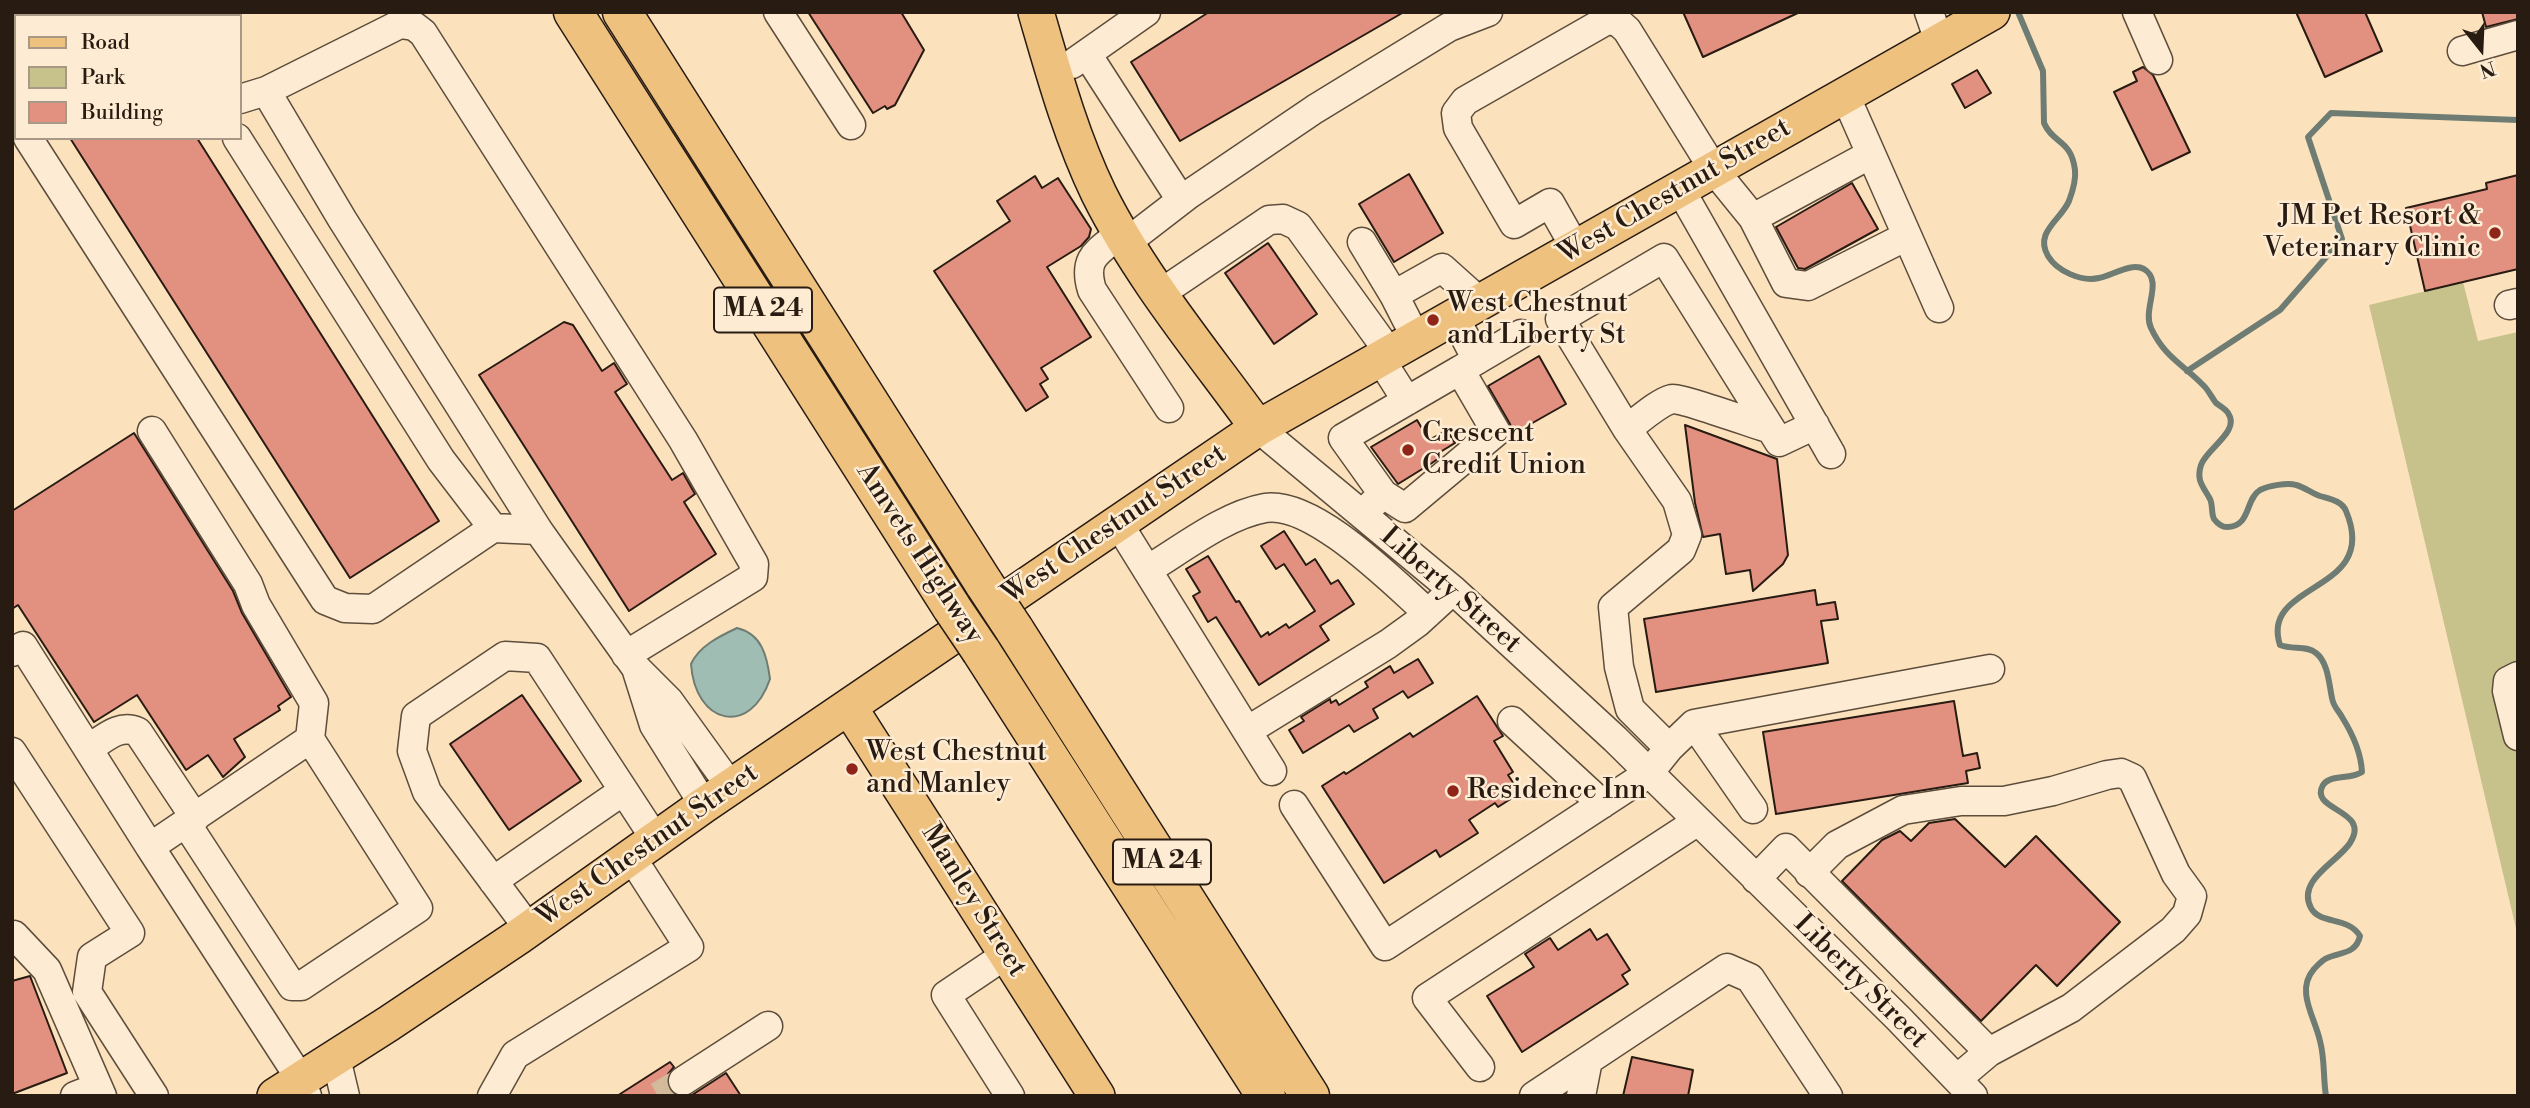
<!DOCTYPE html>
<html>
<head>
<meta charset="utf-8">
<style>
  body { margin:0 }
  #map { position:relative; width:2530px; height:1108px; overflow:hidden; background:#fce2bc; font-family:"Libre Bodoni",serif }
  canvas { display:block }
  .frame { position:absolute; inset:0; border:14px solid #281b12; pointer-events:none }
  .legend { position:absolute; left:14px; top:14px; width:228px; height:126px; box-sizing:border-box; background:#fdecd3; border:2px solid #a89886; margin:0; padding:9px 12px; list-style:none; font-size:21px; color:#281b12 }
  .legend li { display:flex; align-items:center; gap:14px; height:35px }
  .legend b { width:35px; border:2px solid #a89886 }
  .north { position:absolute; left:2446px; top:14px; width:70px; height:70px; -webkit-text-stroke:5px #fdecd3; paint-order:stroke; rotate:162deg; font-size:19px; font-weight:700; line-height:28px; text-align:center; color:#281b12 }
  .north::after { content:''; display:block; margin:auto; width:24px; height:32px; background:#281b12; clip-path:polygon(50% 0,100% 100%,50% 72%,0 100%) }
</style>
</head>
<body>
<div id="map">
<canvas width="2530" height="1108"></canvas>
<div class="frame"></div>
<ul class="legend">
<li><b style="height:9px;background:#eec17e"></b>Road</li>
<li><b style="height:19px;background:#c7c18c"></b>Park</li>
<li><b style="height:19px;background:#e29080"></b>Building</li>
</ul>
<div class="north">N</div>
</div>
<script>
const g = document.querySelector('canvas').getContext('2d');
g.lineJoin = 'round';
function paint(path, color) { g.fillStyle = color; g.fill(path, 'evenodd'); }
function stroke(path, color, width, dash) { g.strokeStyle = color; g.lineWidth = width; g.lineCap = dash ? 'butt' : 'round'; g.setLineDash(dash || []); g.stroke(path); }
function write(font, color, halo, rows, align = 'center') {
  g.font = font + ' "Libre Bodoni",serif'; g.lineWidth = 5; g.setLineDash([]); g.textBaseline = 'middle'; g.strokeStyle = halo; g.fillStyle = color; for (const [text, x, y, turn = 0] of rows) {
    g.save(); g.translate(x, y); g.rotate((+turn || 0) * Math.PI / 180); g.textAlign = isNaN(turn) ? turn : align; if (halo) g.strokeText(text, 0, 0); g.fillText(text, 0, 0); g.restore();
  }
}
const green = new Path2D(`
  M 2463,282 L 2478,341 L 2518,332 L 2518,937 L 2369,305 Z`);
const water = new Path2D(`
  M 737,628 C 762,634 767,656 770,679 C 750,738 695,724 691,664 C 699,646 720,636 737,628 Z`);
const stream = new Path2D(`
  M 2018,12 L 2043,71 L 2044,123 C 2053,144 2071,139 2075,170 C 2076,179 2072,193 2069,201 C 2061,220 2034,232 2048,256 C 2057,271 2081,282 2099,278 C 2112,276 2131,262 2144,269 C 2164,281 2142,309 2151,328 C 2165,358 2183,364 2204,386 C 2209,391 2212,398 2216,403 C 2220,406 2226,409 2228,413 C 2241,431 2206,449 2201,465 C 2196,481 2203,486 2210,499 C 2213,505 2211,513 2214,519 C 2217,523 2222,527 2227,527 C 2251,527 2245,499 2260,490 C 2268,486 2288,482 2296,485 C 2304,487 2312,493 2320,496 C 2330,499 2342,501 2346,511 C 2381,594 2259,581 2280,645 C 2292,650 2307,645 2316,653 C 2328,662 2329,684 2332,698 C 2333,706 2338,710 2342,717 C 2352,733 2361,752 2362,772 C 2350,780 2330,774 2323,785 C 2308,811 2372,809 2350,843 C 2338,862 2296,880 2311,908 C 2320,925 2348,916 2360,936 C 2356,954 2341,952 2327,958 C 2322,960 2318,965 2314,969 C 2295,991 2315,1017 2320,1041 C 2325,1059 2323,1078 2326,1096
  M 2187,371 L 2280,310 L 2342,239 L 2308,137 L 2331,113 L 2518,120`);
const building = new Path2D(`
  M 808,12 L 901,12 L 924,50 L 895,105 L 887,109 L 885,106 L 873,113 Z
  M 1209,12 L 1404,12 L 1180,141 L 1131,62 Z
  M 1683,12 L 1800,12 L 1703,57 Z
  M 2296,12 L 2365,12 L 2382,51 L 2325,77 Z
  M 2482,12 L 2518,12 L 2518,19 L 2486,27 Z
  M 2143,67 L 2153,75 L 2190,152 L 2152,170 L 2114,92 L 2137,81 L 2133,72 Z
  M 1977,70 L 1991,93 L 1965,108 L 1952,84 Z
  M 70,138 L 197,138 L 439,521 L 350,578 Z
  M 1409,174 L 1443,233 L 1394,262 L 1359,204 Z
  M 2518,175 L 2518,269 L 2425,291 L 2406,208 L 2487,189 L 2486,183 Z
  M 1035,176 L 1042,188 L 1058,178 L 1091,229 L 1089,237 L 1081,246 L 1047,267 L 1091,337 L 1041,368 L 1048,379 L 1040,384 L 1048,397 L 1026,411 L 934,271 L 1010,221 L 997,201 Z
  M 1852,183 L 1878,229 L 1805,269 L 1798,268 L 1776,227 Z
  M 1268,243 L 1317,314 L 1274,344 L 1225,273 Z
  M 564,322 L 573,325 L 602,371 L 614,363 L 627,384 L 615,392 L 672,480 L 683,473 L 695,494 L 684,502 L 716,554 L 629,611 L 479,375 Z
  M 1539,356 L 1566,404 L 1513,434 L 1510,424 L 1488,386 Z
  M 1417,420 L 1429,440 L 1447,430 L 1455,443 L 1437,454 L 1439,458 L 1432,463 L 1398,484 L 1371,447 Z
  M 1685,425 L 1777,459 L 1788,555 L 1783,564 L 1753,591 L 1750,570 L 1726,574 L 1720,534 L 1703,537 L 1695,503 Z
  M 134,433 L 233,591 L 242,613 L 291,697 L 278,706 L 280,710 L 234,739 L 245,757 L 223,777 L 208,755 L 186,770 L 137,695 L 94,722 L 18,605 L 12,609 L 12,511 Z
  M 1284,531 L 1306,565 L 1315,559 L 1331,584 L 1338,580 L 1354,604 L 1320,626 L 1329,640 L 1259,685 L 1216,617 L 1208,622 L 1193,596 L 1200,592 L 1186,569 L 1208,556 L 1236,602 L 1239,601 L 1261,637 L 1268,632 L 1269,635 L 1286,624 L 1289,628 L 1315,611 L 1284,564 L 1276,569 L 1261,546 Z
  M 1815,590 L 1817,605 L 1835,602 L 1838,619 L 1821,621 L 1828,663 L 1656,692 L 1644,619 Z
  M 1418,659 L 1433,683 L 1408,698 L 1403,691 L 1373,709 L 1378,718 L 1354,732 L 1349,725 L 1303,753 L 1289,730 L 1304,721 L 1301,717 L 1330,699 L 1331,703 L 1336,700 L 1339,705 L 1368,687 L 1365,682 L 1390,666 L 1394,673 Z
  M 522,695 L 581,781 L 509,830 L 450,744 Z
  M 1477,696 L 1503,736 L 1494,741 L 1513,772 L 1508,775 L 1520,793 L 1498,807 L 1495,803 L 1469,820 L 1478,833 L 1440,857 L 1436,850 L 1384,883 L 1322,786 L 1344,772 L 1346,774 L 1410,733 L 1413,737 Z
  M 1954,701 L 1963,756 L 1977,753 L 1980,768 L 1966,771 L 1968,783 L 1776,814 L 1763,732 Z
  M 1955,819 L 2005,867 L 2036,836 L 2120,922 L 2057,986 L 2036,965 L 1981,1021 L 1842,881 L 1882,840 L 1900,831 L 1911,841 L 1929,823 Z
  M 1590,929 L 1597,940 L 1607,934 L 1630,970 L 1622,975 L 1628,984 L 1522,1052 L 1487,996 L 1534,967 L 1525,954 L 1550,938 L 1558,950 Z
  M 30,976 L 67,1073 L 12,1094 L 12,981 Z
  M 1632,1057 L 1693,1070 L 1688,1096 L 1623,1096 Z
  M 670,1062 L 674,1067 L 668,1074 L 667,1083 L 669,1091 L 676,1096 L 617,1096 Z
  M 726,1073 L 741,1096 L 690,1096 L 692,1095 Z`);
const minorTunnel = new Path2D(`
  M 658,1096 L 683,1081`);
const minor = new Path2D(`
  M 154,12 L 156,16
  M 778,12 L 851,125
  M 1929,12 L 1939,41
  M 2137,12 L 2158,60
  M 50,16 L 56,12
  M 12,40 L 16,38
  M 2462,51 L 2518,35
  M 1087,54 L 1181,200
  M 1072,64 L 1146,12
  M 266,91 L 400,24 L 414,26 L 423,33 L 683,440 L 754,564 L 753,577 L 626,655
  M 1845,95 L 1939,308
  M 240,99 L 266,91 L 342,219 L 538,530 L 636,668 L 669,701 L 731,787
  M 12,113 L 16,119
  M 28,138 L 325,600 L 345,608 L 373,609 L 493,528
  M 237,138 L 441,460 L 493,528 L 538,530
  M 1871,154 L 1753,218 L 1786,283 L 1808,286 L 1907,236
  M 1680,189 L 1831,454
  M 1121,233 C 1098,252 1082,257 1092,290 L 1169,408
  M 1127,242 L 1188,195 L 1315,109 L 1449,27 L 1488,12
  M 1362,242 L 1394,295
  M 1576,249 L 1550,203 L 1514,224 L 1458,128 L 1456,113 L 1465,101 L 1607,20 L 1618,22 L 1627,30 L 1714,170 L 1753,218
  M 1161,293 L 1269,220 L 1283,219 L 1298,226 L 1391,355
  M 2509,305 L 2518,303
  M 1455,318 L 1477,360
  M 1417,340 L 1394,295 L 1442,268 L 1481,303
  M 1381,360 L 1407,401
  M 1258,428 L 1453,590 L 1615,739 L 1899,1019 L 1973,1096
  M 1627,429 C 1638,421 1659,402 1672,399 C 1679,397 1757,425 1771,429
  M 152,431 L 248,584 L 256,605 L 314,703 L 310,739
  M 1383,494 L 1343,438 L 1460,370
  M 1362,514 L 1383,494 L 1405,508 L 1496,432 L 1460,370 L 1521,334
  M 1118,523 L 1247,731 L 1388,644 L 1417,623 L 1453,590
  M 1147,570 C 1182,549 1225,515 1265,508 C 1313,500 1393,582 1428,613
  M 12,652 L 23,646 L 150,847
  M 637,671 L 654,725 L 704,805
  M 2518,676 L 2508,681 L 2507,691 L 2518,736
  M 1512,721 L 1602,804
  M 1694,724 L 1753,809
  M 1247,731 L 1272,771
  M 1669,748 L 1694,724 L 1990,669
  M 88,749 C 104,739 119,723 138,732 L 195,818
  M 12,752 L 130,933 L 92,957 L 87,992 L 154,1096
  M 1294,805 L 1385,946 L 1649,773 L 1669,748 L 1630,709 L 1619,667 L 1613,607 L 1681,550 L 1687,535 L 1677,501 L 1627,429 L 1560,319 L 1664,258 L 1779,442 L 1815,425
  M 186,823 L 292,986 L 301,986 L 418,908 L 310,739 L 150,847 L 301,1080 L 307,1096
  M 1809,873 L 1837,845 L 1903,810 L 1961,801 L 2004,801 L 2053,791 L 2107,775 L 2121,773 L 2132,778 L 2176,874 L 2192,896 L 2187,914 L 2173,930 L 2071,1008 L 1989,1052
  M 1756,879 L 1786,848 L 1989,1052 L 1957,1079
  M 493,881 L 623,791
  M 529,929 L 427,792 L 412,751 L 416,716 L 505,656 L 537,658 L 656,840
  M 12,936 L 14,935 L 47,970 L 102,1096
  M 1007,954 L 946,995 L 1010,1096
  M 336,1058 L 345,1096
  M 1480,1067 L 1427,998 L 1698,821
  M 683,1081 L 768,1026
  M 75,1096 L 98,1087
  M 492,1096 L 515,1055 L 689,947 L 632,858
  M 1534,1096 L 1727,968 L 1750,978 L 1828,1096
  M 1581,1096 L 1588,1060`);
const major = new Path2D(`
  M 1036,12 C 1054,74 1071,136 1099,194 C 1141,278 1203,352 1258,428
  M 849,707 L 1097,1096
  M 275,1096 L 388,1024 L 518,937 L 704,805 L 1258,428 L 1992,12`);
const highway = new Path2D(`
  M 573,12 L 952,608
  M 622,12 L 985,585
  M 1014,629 L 1310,1096
  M 981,651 L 1266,1096`);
const highwayBridge = new Path2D(`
  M 985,585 L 1014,629
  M 952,608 L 981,651`);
const markers = [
  [2495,233,7,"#8f2418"],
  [1433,320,7,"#8f2418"],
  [1408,450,7,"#8f2418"],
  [852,769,7,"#8f2418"],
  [1453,791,7,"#8f2418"]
];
const shields = [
  [763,310,98],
  [1162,862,98]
];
const shieldNames = [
  ["MA 24",763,310],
  ["MA 24",1162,862]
];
const streetNames = [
  ["West Chestnut Street",1675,192,-30],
  ["West Chestnut Street",1115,525,-34],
  ["Amvets Highway",919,554,57],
  ["Liberty Street",1450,591,41],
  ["West Chestnut Street",648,846,-35],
  ["Manley Street",973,901,58],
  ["Liberty Street",1860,982,45]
];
const poiNames = [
  ["JM Pet Resort &",2481,217,"right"],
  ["Veterinary Clinic",2481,249,"right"],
  ["West Chestnut",1447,304],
  ["and Liberty St",1447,336],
  ["Crescent",1422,434],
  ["Credit Union",1422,466],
  ["West Chestnut",866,753],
  ["and Manley",866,785],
  ["Residence Inn",1467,791]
];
paint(green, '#c7c18c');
paint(water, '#9fbdb3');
stroke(water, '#6f7c73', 2);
stroke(stream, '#6f7c73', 6);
paint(building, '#e29080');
stroke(building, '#281b12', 2);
stroke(minorTunnel, '#d2ba9a', 28, [28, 14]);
stroke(minor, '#5d4d3c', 31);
stroke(major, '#281b12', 38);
stroke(highway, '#281b12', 41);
stroke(minor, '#fdecd3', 28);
stroke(major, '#eec17e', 35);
stroke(highway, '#eec17e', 38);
stroke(highwayBridge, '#281b12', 41, []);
stroke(highwayBridge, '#eec17e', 38);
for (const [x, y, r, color] of markers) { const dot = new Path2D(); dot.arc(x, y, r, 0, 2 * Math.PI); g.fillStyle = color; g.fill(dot); stroke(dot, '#fdecd3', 2.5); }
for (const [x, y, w] of shields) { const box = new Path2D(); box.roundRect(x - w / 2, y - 22.5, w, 45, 5); g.fillStyle = '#fdecd3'; g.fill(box); stroke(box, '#281b12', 2); }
write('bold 26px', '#281b12', null, shieldNames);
write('28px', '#281b12', '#fdecd3', streetNames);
write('28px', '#281b12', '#fdecd3', poiNames, 'left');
</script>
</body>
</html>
